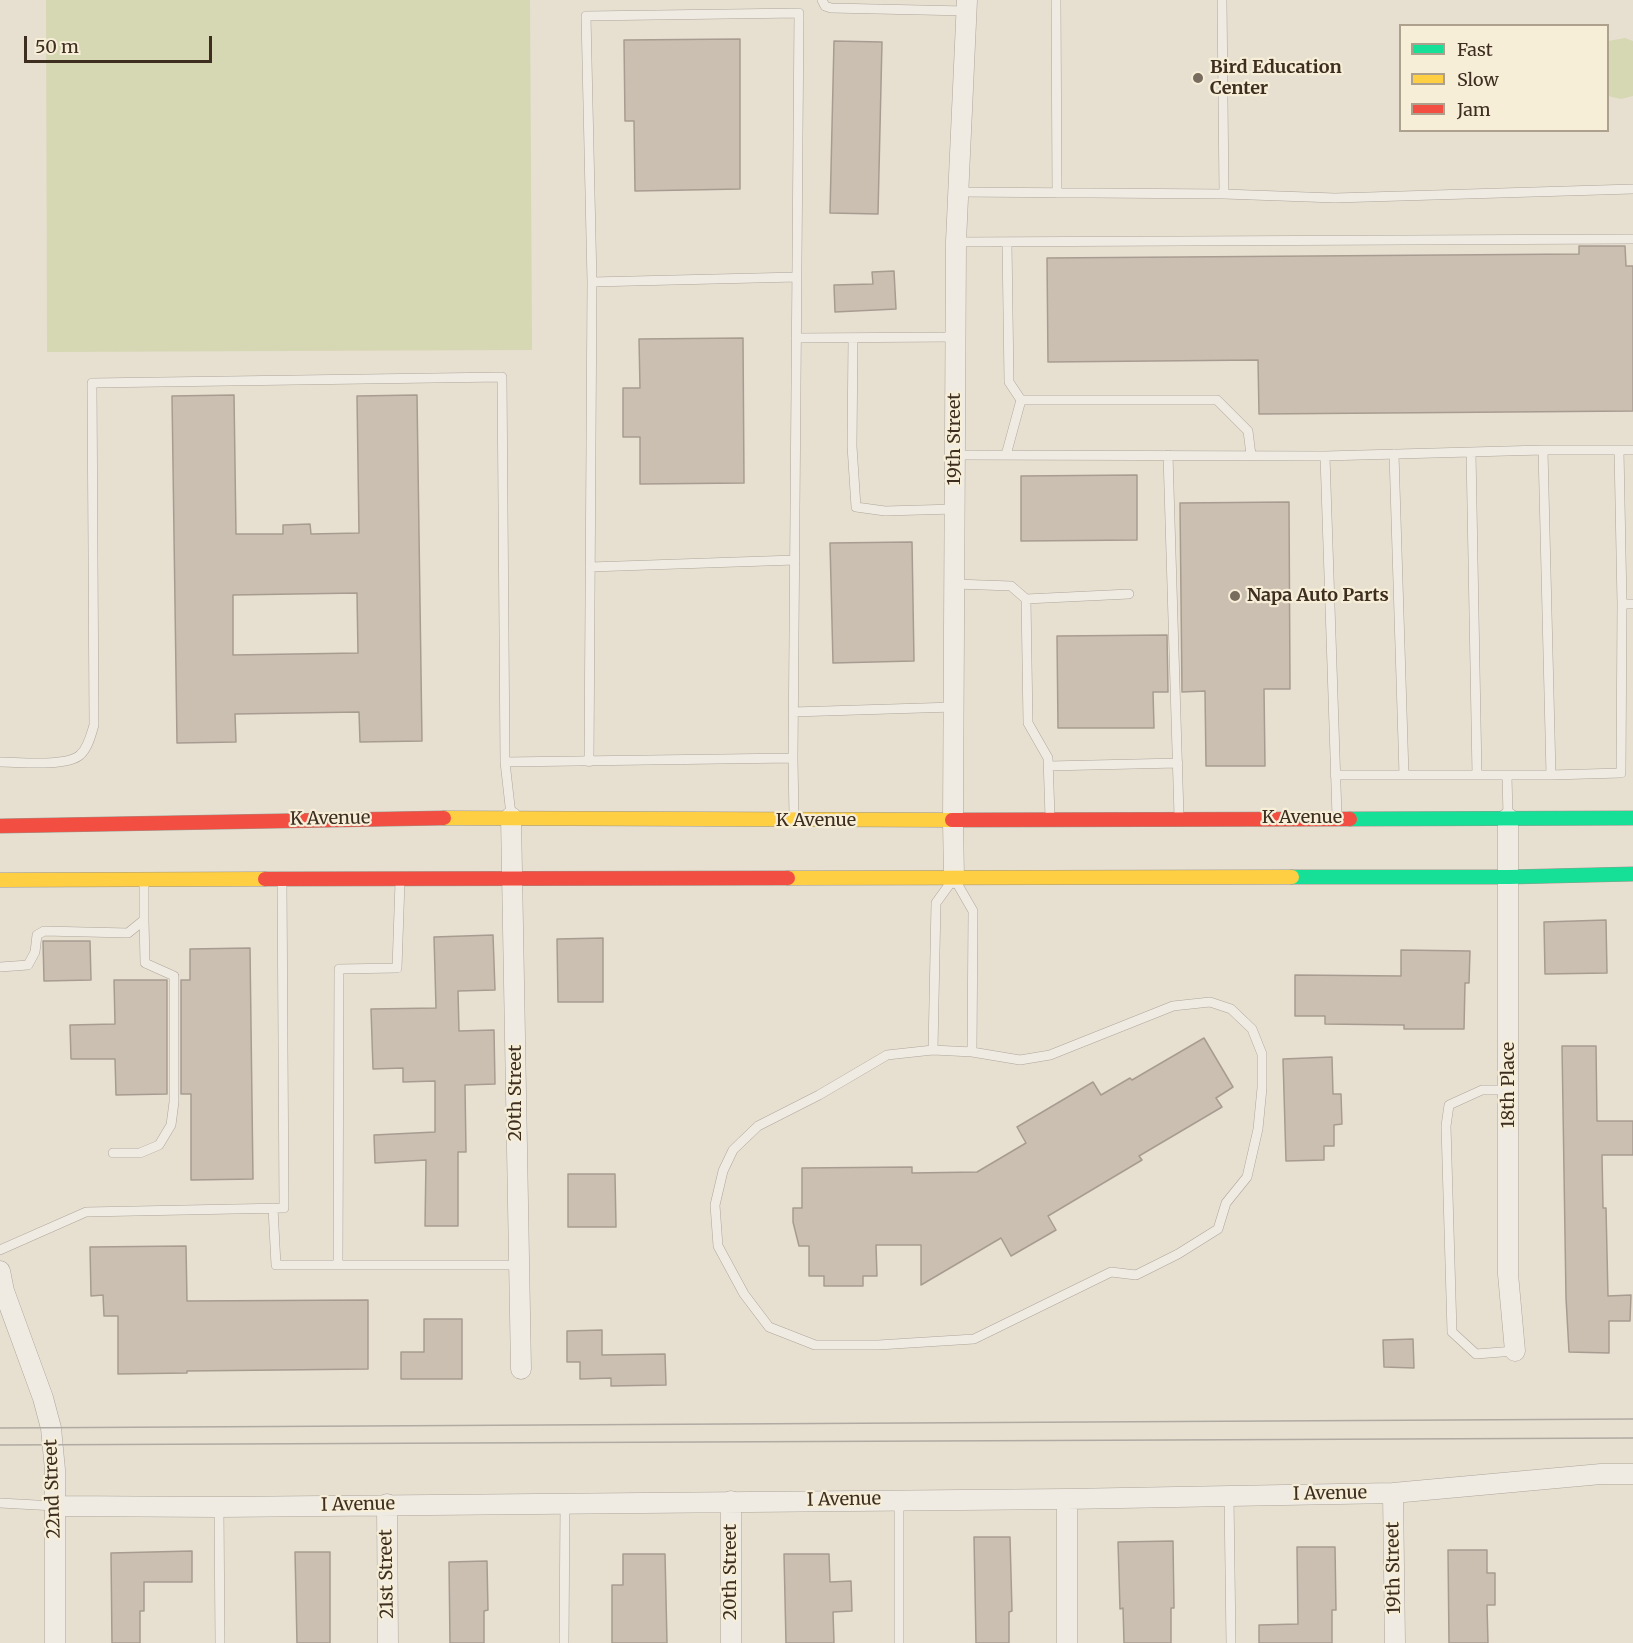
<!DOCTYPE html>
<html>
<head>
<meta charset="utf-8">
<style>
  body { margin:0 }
  #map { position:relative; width:1633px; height:1643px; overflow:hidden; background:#e7e0d1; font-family:Merriweather,serif }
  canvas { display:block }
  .legend { position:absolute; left:1399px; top:24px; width:210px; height:108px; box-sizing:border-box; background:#f7eed8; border:2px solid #ada18e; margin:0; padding:8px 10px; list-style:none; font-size:18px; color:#3d2e20 }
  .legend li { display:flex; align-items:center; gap:12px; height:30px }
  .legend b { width:30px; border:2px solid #ada18e }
  .scale { position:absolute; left:24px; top:36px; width:188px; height:27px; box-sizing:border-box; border:3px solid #3d2e20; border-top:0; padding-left:8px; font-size:18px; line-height:21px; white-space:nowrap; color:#3d2e20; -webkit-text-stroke:4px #f7eed8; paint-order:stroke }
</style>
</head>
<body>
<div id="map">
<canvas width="1633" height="1643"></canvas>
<ul class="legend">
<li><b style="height:8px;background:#16e098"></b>Fast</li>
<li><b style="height:8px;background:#ffcf43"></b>Slow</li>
<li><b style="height:8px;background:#f24e42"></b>Jam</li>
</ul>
<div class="scale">50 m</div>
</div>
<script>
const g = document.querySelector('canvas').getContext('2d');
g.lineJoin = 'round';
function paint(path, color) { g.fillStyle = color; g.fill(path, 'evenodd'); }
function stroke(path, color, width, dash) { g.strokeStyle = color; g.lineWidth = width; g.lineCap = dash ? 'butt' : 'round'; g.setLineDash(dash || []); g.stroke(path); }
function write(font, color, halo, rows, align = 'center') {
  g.font = font + ' Merriweather,serif'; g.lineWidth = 4.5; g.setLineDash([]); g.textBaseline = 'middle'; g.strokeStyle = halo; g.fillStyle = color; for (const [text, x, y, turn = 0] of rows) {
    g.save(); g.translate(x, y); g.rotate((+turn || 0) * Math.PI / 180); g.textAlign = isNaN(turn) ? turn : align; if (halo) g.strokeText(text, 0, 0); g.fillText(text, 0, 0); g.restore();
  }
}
const green = new Path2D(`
  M 46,0 L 530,0 L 532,350 L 47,352 Z
  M 1625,38 L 1633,41 L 1633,96 L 1621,99 L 1608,96 L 1608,41 Z`);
const building = new Path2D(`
  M 740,39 L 740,189 L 635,191 L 634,121 L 625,121 L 624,40 Z
  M 834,41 L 882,42 L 878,214 L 830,213 Z
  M 1579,246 L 1625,246 L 1626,266 L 1633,266 L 1633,411 L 1259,414 L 1258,360 L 1048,362 L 1047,258 L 1579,254 Z
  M 894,271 L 896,309 L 835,312 L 834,285 L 873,284 L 872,272 Z
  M 743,338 L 744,483 L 640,484 L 640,437 L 623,437 L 623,388 L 640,388 L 639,339 Z
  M 234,395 L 236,534 L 283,534 L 283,525 L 310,524 L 311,534 L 359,533 L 357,396 L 417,395 L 422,741 L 360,742 L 359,712 L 235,714 L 236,742 L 177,743 L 172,396 ZM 357,593 L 358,653 L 233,655 L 233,595 Z
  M 1137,475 L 1137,540 L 1021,541 L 1021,476 Z
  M 1289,502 L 1290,689 L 1264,689 L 1265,766 L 1206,766 L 1205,691 L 1182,692 L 1180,503 Z
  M 912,542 L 914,661 L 833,663 L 830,543 Z
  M 1167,635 L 1168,692 L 1153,692 L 1154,728 L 1058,728 L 1057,636 Z
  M 1606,920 L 1607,973 L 1545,974 L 1544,922 Z
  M 493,935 L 495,990 L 458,991 L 459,1031 L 494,1030 L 495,1084 L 465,1085 L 466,1152 L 458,1152 L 458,1226 L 425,1226 L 426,1160 L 375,1163 L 374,1135 L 435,1132 L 435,1081 L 403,1082 L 403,1068 L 373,1069 L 371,1009 L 436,1008 L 434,937 Z
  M 603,938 L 603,1002 L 558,1002 L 557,939 Z
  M 43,941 L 90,941 L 91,980 L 44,981 Z
  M 250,948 L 253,1179 L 191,1180 L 191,1094 L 181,1094 L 181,980 L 190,980 L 190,949 Z
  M 1401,950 L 1470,951 L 1469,983 L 1465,983 L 1464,1029 L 1404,1029 L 1404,1025 L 1325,1024 L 1325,1016 L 1295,1016 L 1295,975 L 1401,976 Z
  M 114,980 L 167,980 L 167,1094 L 116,1095 L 115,1059 L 71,1059 L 70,1025 L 115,1024 Z
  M 1204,1038 L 1233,1087 L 1216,1098 L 1222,1107 L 1139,1156 L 1142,1160 L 1048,1216 L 1056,1230 L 1011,1256 L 1001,1238 L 921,1285 L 921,1245 L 876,1245 L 877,1276 L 863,1276 L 863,1286 L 824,1286 L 824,1276 L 809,1276 L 809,1246 L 799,1246 L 793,1222 L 793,1208 L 802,1208 L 802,1168 L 912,1167 L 912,1173 L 977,1172 L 1026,1143 L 1017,1127 L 1093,1082 L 1101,1095 L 1130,1078 L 1132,1080 Z
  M 1562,1046 L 1596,1046 L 1597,1121 L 1633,1121 L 1633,1155 L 1602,1155 L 1603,1208 L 1606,1208 L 1608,1296 L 1631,1295 L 1630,1321 L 1609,1321 L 1609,1353 L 1569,1352 L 1566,1298 Z
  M 1332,1057 L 1333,1094 L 1341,1094 L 1342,1124 L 1334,1125 L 1334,1146 L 1324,1146 L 1324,1160 L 1286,1161 L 1283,1059 Z
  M 568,1174 L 615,1174 L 616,1227 L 568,1227 Z
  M 186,1246 L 187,1301 L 368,1300 L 368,1369 L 187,1371 L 187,1373 L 118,1374 L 118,1316 L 104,1316 L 103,1295 L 91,1296 L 90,1247 Z
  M 424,1319 L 462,1319 L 462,1379 L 401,1379 L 401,1352 L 424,1352 Z
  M 602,1330 L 602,1355 L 665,1354 L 666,1385 L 611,1386 L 611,1378 L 580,1379 L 580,1362 L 567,1362 L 567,1331 Z
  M 1413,1339 L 1414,1368 L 1384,1367 L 1383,1340 Z
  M 974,1537 L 1010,1537 L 1012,1611 L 1009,1612 L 1009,1643 L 976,1643 Z
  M 1173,1541 L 1174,1608 L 1171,1608 L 1171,1643 L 1124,1643 L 1123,1608 L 1120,1609 L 1118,1542 Z
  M 1297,1547 L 1335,1547 L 1336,1610 L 1332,1610 L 1332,1643 L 1259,1643 L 1259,1625 L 1298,1624 Z
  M 1448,1550 L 1487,1550 L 1487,1573 L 1495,1573 L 1495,1605 L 1487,1605 L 1488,1643 L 1449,1643 Z
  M 192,1551 L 192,1582 L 144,1582 L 144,1611 L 140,1611 L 140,1643 L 112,1643 L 111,1553 Z
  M 295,1552 L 330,1552 L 330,1643 L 297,1643 Z
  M 623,1554 L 665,1554 L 667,1643 L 612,1643 L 612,1585 L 623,1585 Z
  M 784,1554 L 829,1554 L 830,1582 L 851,1581 L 852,1611 L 833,1612 L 834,1643 L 786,1643 Z
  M 487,1561 L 488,1610 L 484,1611 L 484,1643 L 450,1643 L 449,1562 Z`);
const lane = new Path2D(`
  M 822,0 L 825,6 L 831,8 L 966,11
  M 1056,0 L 1057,193
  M 1222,0 L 1224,194
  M 958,192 L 1224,194 L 1335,198 L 1633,189
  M 956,242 L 1633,239
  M 1007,242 L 1009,382 L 1021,400 L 1217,400 L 1248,431 L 1251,455
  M 796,338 L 956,337
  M 853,338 L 852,446 L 856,507 L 885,511 L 955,509
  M 1543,450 L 1633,450
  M 1619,450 L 1622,604 L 1633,604
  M 1471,452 L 1477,775
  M 1394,454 L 1404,775
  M 955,455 L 1325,456
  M 1006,455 L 1021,400
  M 1168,455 L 1179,816
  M 590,567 L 795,560
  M 955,584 L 1011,586 L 1026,599 L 1028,723 L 1048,758 L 1050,817
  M 1026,599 L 1129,594
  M 793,712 L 954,707
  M 793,758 L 799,13 L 586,16 L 592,282 L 797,277
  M 0,762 C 19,762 67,767 80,755 C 88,748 91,735 94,725 L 92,383 L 502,377 L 505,762 L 511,815
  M 505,762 L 793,758 L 794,818
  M 589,762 L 592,282
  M 1049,766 L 1178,763
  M 1335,775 L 1551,775 L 1543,450 L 1325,456 L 1337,816
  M 1551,775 L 1621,773 L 1622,604
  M 1507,776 L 1508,816
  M 0,967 L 28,965 L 35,952 L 37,935 L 44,931 L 128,933 L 144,920 L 144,882
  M 1210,1002 L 1231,1009 L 1252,1029 L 1262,1054 L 1262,1088 L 1258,1129 L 1247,1177 L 1226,1203 L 1218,1229 L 1178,1254 L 1136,1275 L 1111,1272 L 974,1339 L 878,1345 L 815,1345 L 769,1327 L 744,1294 L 718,1246 L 715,1205 L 723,1171 L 733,1150 L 758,1126 L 819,1095 L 887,1055 L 933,1050 L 972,1052 L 1020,1060 L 1050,1055 L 1173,1006 Z
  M 933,1050 L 936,903 L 954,878 L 973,911 L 972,1052
  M 1508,1090 L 1482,1090 L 1449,1105 L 1446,1126 L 1452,1332 L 1476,1354 L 1515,1351
  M 113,1153 L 140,1153 L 159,1145 L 171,1125 L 174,1102 L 174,976 L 145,963 L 144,920
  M 273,1208 L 276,1265 L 338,1265 L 339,969 L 397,968 L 400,882
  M 0,1250 L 86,1212 L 284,1208 L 282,881
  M 338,1265 L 518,1265
  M 1229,1496 L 1231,1643
  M 899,1499 L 899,1643
  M 0,1503 L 55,1506
  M 219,1507 L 220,1643
  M 564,1643 L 565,1503`);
const street = new Path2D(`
  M 511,817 L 521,1369
  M 1508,818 L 1508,1274 L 1515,1351
  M 954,878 L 953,821 L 956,242 L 967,0
  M 0,1271 L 4,1291 L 43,1398 L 51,1428 L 55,1470 L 55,1643
  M 1393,1493 L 1395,1643
  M 1067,1499 L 1067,1643
  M 731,1501 L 731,1643
  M 387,1504 L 388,1643
  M 55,1506 L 219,1507 L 1067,1499 L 1393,1493 L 1601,1474 L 1633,1474`);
const fast = new Path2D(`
  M 1350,819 L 1633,818
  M 1292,877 L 1509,877 L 1633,874`);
const slow = new Path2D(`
  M 444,818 L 952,820
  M 788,878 L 1292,877
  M 0,880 L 265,879`);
const jam = new Path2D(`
  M 952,820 L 1350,819
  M 0,826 L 444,818
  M 265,879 L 788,878`);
const tram = new Path2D(`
  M 0,1428 L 1633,1419
  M 0,1445 L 1633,1438`);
const markers = [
  [1198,78,6,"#786c5e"],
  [1235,596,6,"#786c5e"]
];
const poiNames = [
  ["Bird Education",1210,68],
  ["Center",1210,89],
  ["Napa Auto Parts",1247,596]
];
const streetNames = [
  ["19th Street",955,439,-90],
  ["K Avenue",1302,818],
  ["K Avenue",330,819,-1],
  ["K Avenue",816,821],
  ["18th Place",1509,1085,-90],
  ["20th Street",516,1093,-90],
  ["22nd Street",53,1489,-92],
  ["I Avenue",1330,1494,-1],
  ["I Avenue",844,1500,-1],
  ["I Avenue",358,1505,-1],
  ["19th Street",1394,1568,-91],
  ["20th Street",731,1572,-90],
  ["21st Street",387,1574,-91]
];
paint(green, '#d6d7b3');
paint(building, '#cbbfb2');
stroke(building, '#a89c90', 1.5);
stroke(lane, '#ada599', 10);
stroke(street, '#ada599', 21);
stroke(fast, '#9c958a', 15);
stroke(slow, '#9c958a', 15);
stroke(jam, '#9c958a', 15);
stroke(lane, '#efebe3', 9);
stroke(street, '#efebe3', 20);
stroke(fast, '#16e098', 14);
stroke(slow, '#ffcf43', 14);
stroke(jam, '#f24e42', 14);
stroke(tram, '#afaaa2', 1.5);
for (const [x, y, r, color] of markers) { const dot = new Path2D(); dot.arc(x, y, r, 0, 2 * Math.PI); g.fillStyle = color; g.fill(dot); stroke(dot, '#f7eed8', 2); }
write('bold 18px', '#3d2e20', '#f7eed8', poiNames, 'left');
write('18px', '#3d2e20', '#f7eed8', streetNames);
</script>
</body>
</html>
